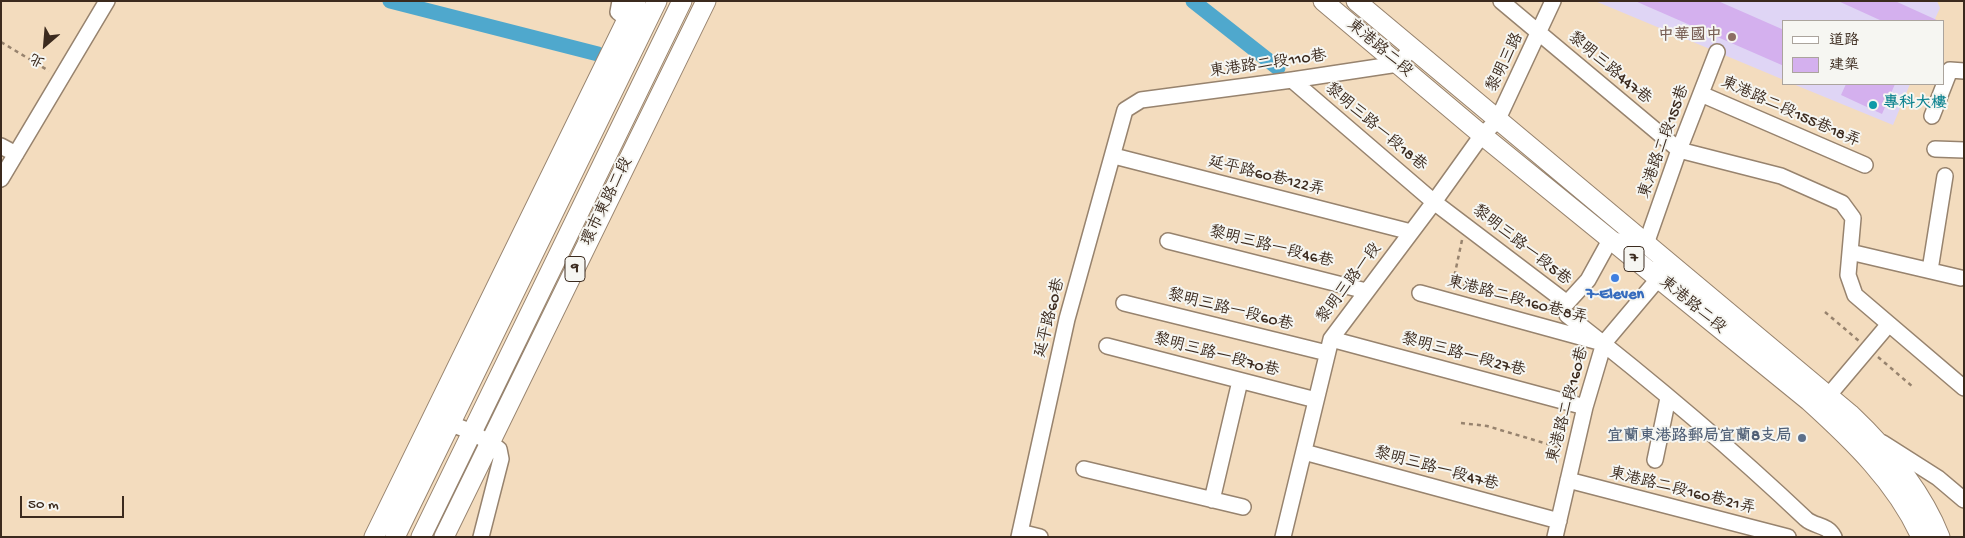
<!DOCTYPE html>
<html>
<head>
<meta charset="utf-8">
<style>
  body { margin:0 }
  #map { position:relative; width:1965px; height:538px; overflow:hidden; background:#f3dcbe; font-family:"Gochi Hand","LXGW WenKai TC",sans-serif }
  canvas { display:block }
  .frame { position:absolute; inset:0; border:2px solid #3b2a1e; pointer-events:none }
  .legend { position:absolute; left:1782px; top:20px; width:162px; height:65px; box-sizing:border-box; background:#f6f6f2; border:1px solid #aba49d; margin:0; padding:6px 9px; list-style:none; font-size:15px; color:#3b2a1e }
  .legend li { display:flex; align-items:center; gap:10px; height:25px }
  .legend b { width:25px; border:1px solid #aba49d }
  .north { position:absolute; left:20px; top:20px; width:50px; height:50px; -webkit-text-stroke:4px #f6f6f2; paint-order:stroke; rotate:207deg; font-size:14px; font-weight:700; line-height:20px; text-align:center; color:#3b2a1e }
  .north::after { content:''; display:block; margin:auto; width:18px; height:22px; background:#3b2a1e; clip-path:polygon(50% 0,100% 100%,50% 72%,0 100%) }
  .scale { position:absolute; left:20px; top:496px; width:104px; height:22px; box-sizing:border-box; border:2px solid #3b2a1e; border-top:0; padding-left:6px; font-size:15px; line-height:18px; white-space:nowrap; color:#3b2a1e; -webkit-text-stroke:4px #f6f6f2; paint-order:stroke }
</style>
</head>
<body>
<div id="map">
<canvas width="1965" height="538"></canvas>
<div class="frame"></div>
<ul class="legend">
<li><b style="height:6px;background:#fff"></b>道路</li>
<li><b style="height:14px;background:#d4b0ee"></b>建築</li>
</ul>
<div class="north">北</div>
<div class="scale">50 m</div>
</div>
<script>
const g = document.querySelector('canvas').getContext('2d');
g.lineJoin = 'round';
function paint(path, color) { g.fillStyle = color; g.fill(path, 'evenodd'); }
function stroke(path, color, width, dash) { g.strokeStyle = color; g.lineWidth = width; g.lineCap = dash ? 'butt' : 'round'; g.setLineDash(dash || []); g.stroke(path); }
function write(font, color, halo, rows, align = 'center') {
  g.font = font + ' "Gochi Hand","LXGW WenKai TC",sans-serif'; g.lineWidth = 4; g.setLineDash([]); g.textBaseline = 'middle'; g.strokeStyle = halo; g.fillStyle = color; for (const [text, x, y, turn = 0] of rows) {
    g.save(); g.translate(x, y); g.rotate((+turn || 0) * Math.PI / 180); g.textAlign = isNaN(turn) ? turn : align; if (halo) g.strokeText(text, 0, 0); g.fillText(text, 0, 0); g.restore();
  }
}
const built = new Path2D(`
  M 1595,1 L 1937,1 L 1940,8 L 1934,21 L 1784,21 L 1784,80 Z
  M 1793,84 L 1910,84 L 1893,125 Z`);
const canal = new Path2D(`
  M 390,1 L 598,54
  M 1193,1 L 1278,68`);
const building = new Path2D(`
  M 1635,1 L 1718,1 L 1784,30 L 1784,66 Z
  M 1838,1 L 1895,1 L 1939,21 L 1882,21 Z
  M 1846,84 L 1895,84 L 1882,114 L 1841,95 Z`);
const path = new Path2D(`
  M 1,42 L 49,71
  M 1462,240 L 1455,273 L 1469,292
  M 1825,312 L 1859,341
  M 1878,357 L 1913,387
  M 1461,423 L 1487,426 L 1561,448`);
const minor = new Path2D(`
  M 620,1 L 618,12 L 627,19
  M 1501,1 L 1679,150 L 1781,176 L 1842,203 L 1853,218 L 1848,275 L 1855,295 L 1964,388
  M 1292,80 L 1434,202 L 1567,303 L 1588,280 L 1610,240 L 1646,244
  M 1701,94 L 1865,165
  M 1932,116 L 1950,70 L 1964,71
  M 1,146 L 16,154
  M 1935,149 L 1964,150
  M 1114,156 L 1411,232
  M 1,179 L 107,1
  M 1168,241 L 1366,291
  M 1646,244 L 1679,150 L 1717,52
  M 1850,252 L 1961,278
  M 1930,270 L 1945,176
  M 1420,293 L 1595,341
  M 1124,303 L 1327,353
  M 1567,315 C 1649,379 1730,447 1806,519 C 1815,527 1827,524 1834,537
  M 1331,339 L 1585,407
  M 1107,346 L 1316,400
  M 1829,395 L 1889,324
  M 441,420 L 472,432 L 499,449 L 501,459 L 481,537
  M 1883,443 L 1938,478 L 1964,500
  M 1304,452 L 1559,521
  M 1655,460 L 1668,398
  M 1084,469 L 1243,507
  M 1568,480 L 1788,537
  M 1212,500 L 1240,381
  M 1020,532 L 1040,537
  M 1019,537 L 1067,319 L 1125,110 L 1141,100 L 1292,80 L 1398,64 L 1412,48
  M 1283,537 L 1331,339 L 1434,202 L 1482,135 L 1497,121 L 1553,1
  M 1555,537 L 1585,407 L 1604,343 L 1658,279 L 1655,269`);
const major = new Path2D(`
  M 1323,1 L 1482,135 L 1809,401 C 1852,440 1897,483 1921,537
  M 1356,1 L 1850,414 C 1887,449 1921,489 1940,537
  M 374,537 L 636,1
  M 395,537 L 657,1
  M 421,537 L 682,1
  M 444,537 L 706,1`);
const markers = [
  [1732,37,5,"#8d6e63"],
  [1873,105,5,"#0f9aa8"],
  [1615,278,5,"#3f7fe0"],
  [1802,438,5,"#5c6f8a"]
];
const shields = [
  [1634,259,20],
  [575,269,20]
];
const shieldNames = [
  ["7",1634,259],
  ["9",575,269]
];
const educationNames = [
  ["中華國中",1722,37]
];
const streetNames = [
  ["東港路二段",1379,49,40],
  ["黎明三路",1506,63,-64],
  ["東港路二段110巷",1268,65,-8],
  ["黎明三路447巷",1609,69,40],
  ["東港路二段155巷18弄",1790,113,24],
  ["黎明三路一段18巷",1375,128,40],
  ["東港路二段155巷",1665,142,-70],
  ["延平路60巷122弄",1266,177,14],
  ["環市東路二段",608,202,-64],
  ["黎明三路一段5巷",1521,246,38],
  ["黎明三路一段46巷",1271,248,14],
  ["黎明三路一段",1350,284,-53],
  ["東港路二段160巷8弄",1517,301,15],
  ["東港路二段",1692,306,39],
  ["黎明三路一段60巷",1230,311,14],
  ["延平路60巷",1051,318,-76],
  ["黎明三路一段70巷",1216,356,15],
  ["黎明三路一段27巷",1463,356,15],
  ["東港路二段160巷",1569,405,-75],
  ["黎明三路一段47巷",1436,470,15],
  ["東港路二段160巷21弄",1682,492,14]
];
const cultureNames = [
  ["專科大樓",1883,105]
];
const shopNames = [
  ["7-Eleven",1615,296]
];
const serviceNames = [
  ["宜蘭東港路郵局宜蘭8支局",1792,438]
];
paint(built, '#dfd5f5');
stroke(canal, '#4fa8cd', 15);
paint(building, '#d4b0ee');
stroke(minor, '#97836e', 18);
stroke(major, '#97836e', 21);
stroke(path, '#97836e', 2.5, [4, 4]);
stroke(minor, '#fff', 15);
stroke(major, '#fff', 19);
for (const [x, y, r, color] of markers) { const dot = new Path2D(); dot.arc(x, y, r, 0, 2 * Math.PI); g.fillStyle = color; g.fill(dot); stroke(dot, '#f6f6f2', 2); }
for (const [x, y, w] of shields) { const box = new Path2D(); box.roundRect(x - w / 2, y - 12.5, w, 25, 4); g.fillStyle = '#f6f6f2'; g.fill(box); stroke(box, '#3b2a1e', 1); }
write('bold 15px', '#3b2a1e', null, shieldNames);
write('bold 16px', '#785e54', '#f6f6f2', educationNames, 'right');
write('16px', '#3b2a1e', '#f6f6f2', streetNames);
write('bold 16px', '#0d838f', '#f6f6f2', cultureNames, 'left');
write('bold 16px', '#366cbe', '#f6f6f2', shopNames);
write('bold 16px', '#4e5e75', '#f6f6f2', serviceNames, 'right');
</script>
</body>
</html>
